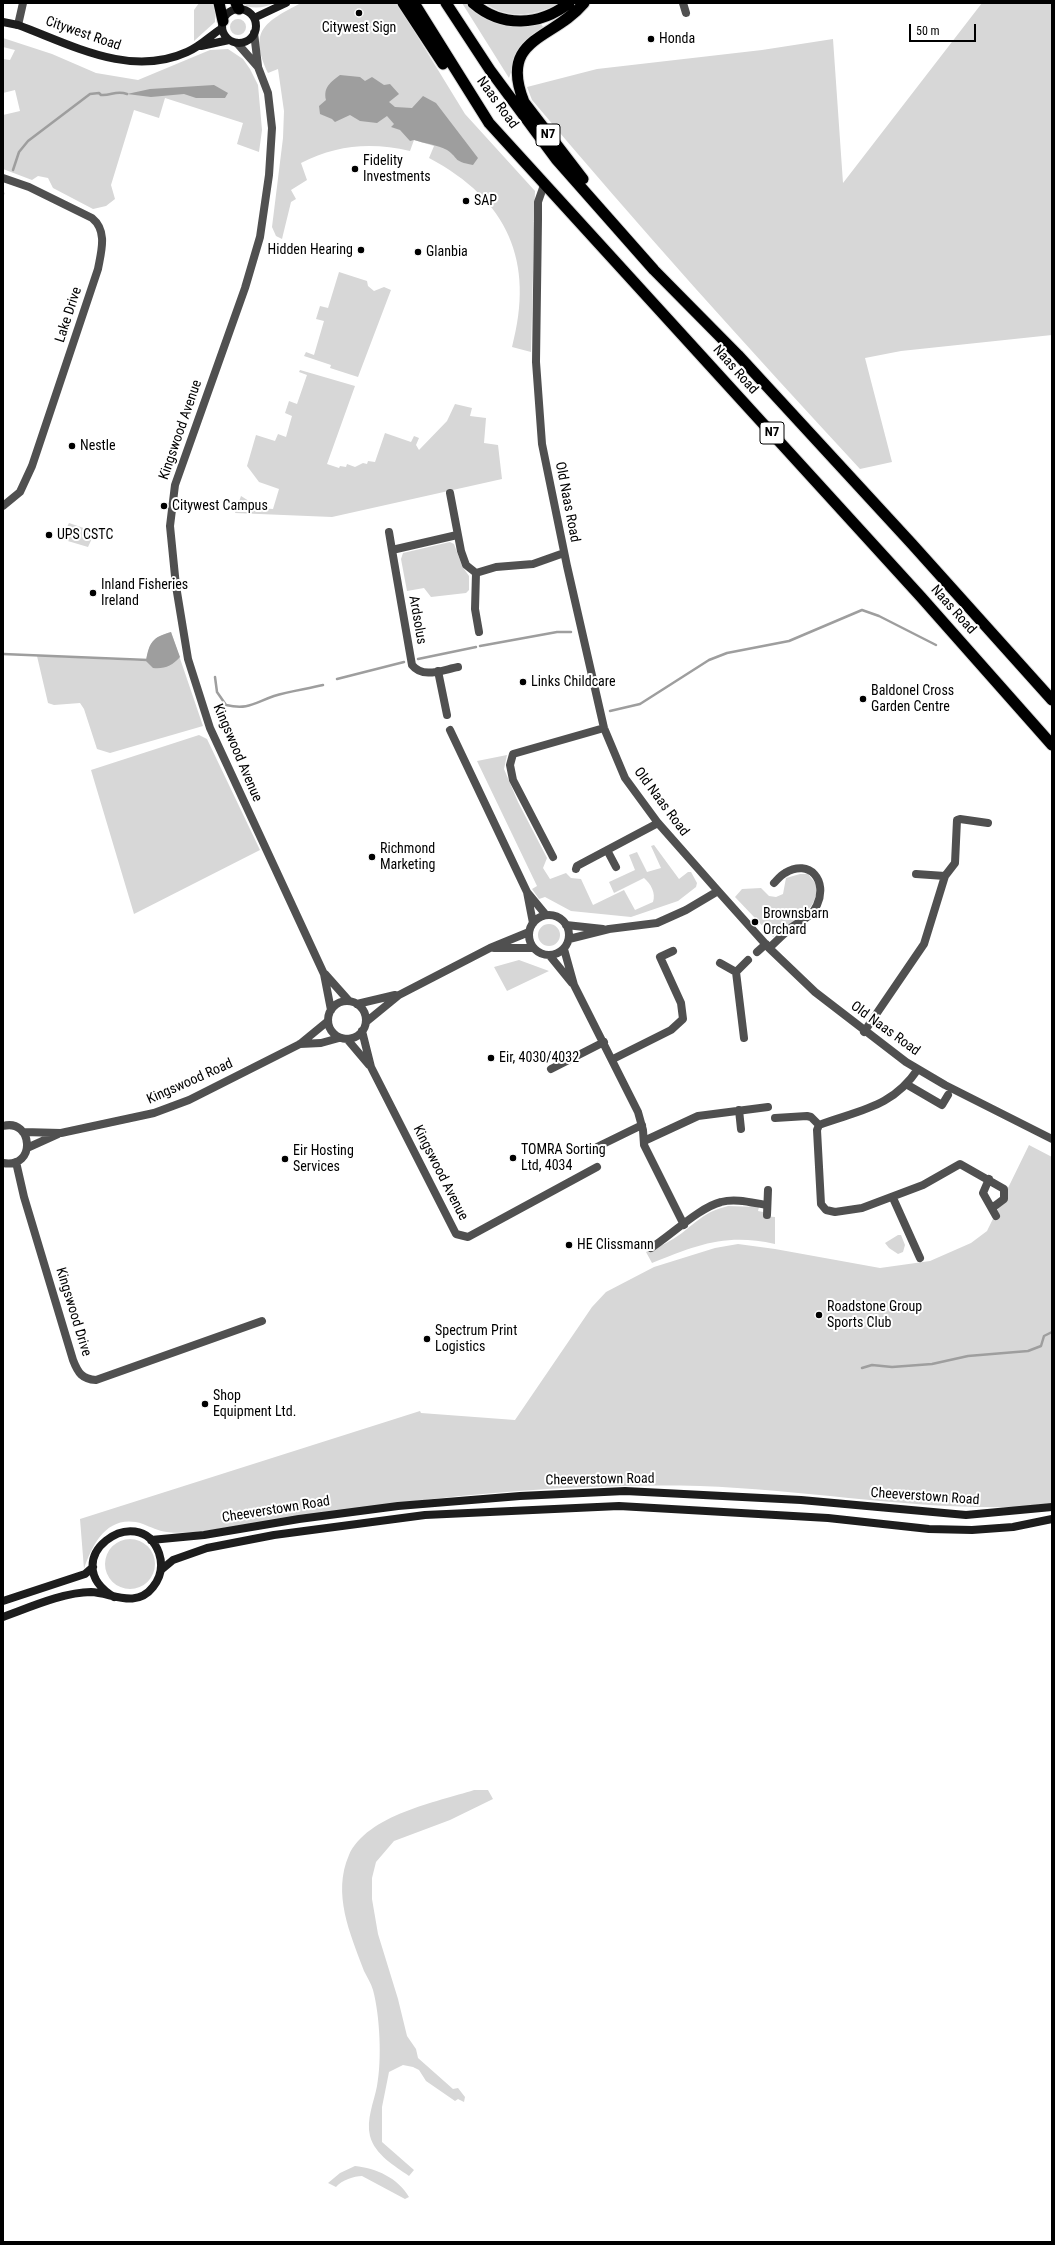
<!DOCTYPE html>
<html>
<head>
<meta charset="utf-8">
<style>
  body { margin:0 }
  #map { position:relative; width:1055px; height:2245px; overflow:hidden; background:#fff; font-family:"Roboto Condensed",sans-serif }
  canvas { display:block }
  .frame { position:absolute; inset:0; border:4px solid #000; pointer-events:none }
  .scale { position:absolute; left:909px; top:24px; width:67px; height:18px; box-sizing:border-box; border:2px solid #000; border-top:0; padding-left:5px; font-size:12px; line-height:14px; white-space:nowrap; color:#000; -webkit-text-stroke:3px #fff; paint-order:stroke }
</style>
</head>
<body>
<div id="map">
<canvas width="1055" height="2245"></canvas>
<div class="frame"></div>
<div class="scale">50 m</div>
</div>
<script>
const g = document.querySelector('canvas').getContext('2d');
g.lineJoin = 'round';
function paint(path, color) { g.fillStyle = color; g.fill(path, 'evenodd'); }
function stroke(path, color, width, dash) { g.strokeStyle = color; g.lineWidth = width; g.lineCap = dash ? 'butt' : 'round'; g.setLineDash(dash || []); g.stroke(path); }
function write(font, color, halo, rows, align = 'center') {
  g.font = font + ' "Roboto Condensed",sans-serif'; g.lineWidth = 4; g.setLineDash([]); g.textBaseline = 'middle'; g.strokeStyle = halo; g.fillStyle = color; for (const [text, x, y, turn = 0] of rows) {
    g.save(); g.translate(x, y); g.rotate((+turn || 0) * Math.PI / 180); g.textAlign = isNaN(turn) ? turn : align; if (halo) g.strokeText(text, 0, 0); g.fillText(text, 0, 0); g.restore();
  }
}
const green = new Path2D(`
  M 199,3 L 215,3 L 215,22 L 194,41 L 194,10 Z
  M 240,3 L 275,3 C 264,8 251,10 240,3 Z
  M 301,3 L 397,3 L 465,114 L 535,191 L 531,352 L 512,347 C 535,261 508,200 429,158 L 434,146 L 414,140 L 410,151 C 371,142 336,145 301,163 L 307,180 L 291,190 L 296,199 L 291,202 L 282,239 L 276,236 L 272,227 L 283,138 L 284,111 L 278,69 L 268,73 C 248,30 265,22 301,3 Z
  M 462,3 C 476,3 485,16 497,22 C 511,29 527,27 541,24 L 544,28 L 534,33 L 520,46 L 509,78 Z
  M 485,3 L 559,3 C 538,16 506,20 485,3 Z
  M 982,3 L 1052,3 L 1052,335 L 901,351 L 865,358 L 892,462 L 860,469 C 748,348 638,226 532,100 L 527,87 L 597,69 L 762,50 L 833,39 L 843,183 Z
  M230 27a8 8 0 1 1 16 0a8 8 0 1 1-16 0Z
  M 3,38 L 52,54 L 96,73 L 138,80 L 210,50 L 228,49 L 243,59 L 250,69 L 258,85 L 262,130 L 259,152 L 237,144 L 243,123 L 165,98 L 159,118 L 134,110 L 111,185 L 115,199 L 106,206 L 93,209 L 53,188 L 48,178 L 38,176 L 32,180 L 3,169 L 3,115 L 20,111 L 15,90 L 3,93 L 3,59 L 10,60 L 15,50 L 3,47 Z
  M 339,272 L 367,281 L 368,286 L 374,291 L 384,287 L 391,290 L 358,377 L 330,368 L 331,365 L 304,356 L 306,352 L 314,355 L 324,321 L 316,319 L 320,306 L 328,308 Z
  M 300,370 L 355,386 L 327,464 L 339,468 L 340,466 L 346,467 L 347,464 L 355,467 L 363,463 L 367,464 L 368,461 L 375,462 L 385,433 L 411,442 L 414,436 L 419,438 L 416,445 L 419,450 L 447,421 L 455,404 L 472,408 L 470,416 L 486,418 L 484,443 L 498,445 L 502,479 L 332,517 L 235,513 L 241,496 L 260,508 L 273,509 L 279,489 L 259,482 L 247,466 L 256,435 L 275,441 L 278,434 L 286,437 L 292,416 L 285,413 L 289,401 L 297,404 L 307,375 L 299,372 Z
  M 69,523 L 95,532 L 88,547 L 61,539 Z
  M 450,542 L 454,544 L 462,566 L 469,576 L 469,590 L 466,593 L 431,597 L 424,588 L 407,591 L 401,559 L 403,553 Z
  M 171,632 L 203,726 L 110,753 L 97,749 L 84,709 L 80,703 L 54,705 L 48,703 L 37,656 L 146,661 C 150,642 152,638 171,632 Z
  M 199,735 L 207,739 L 260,850 L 134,914 L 91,770 Z
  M 507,755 L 504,769 L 518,802 L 547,858 L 543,868 L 550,879 L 566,873 L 571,878 L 581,879 L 593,905 L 624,890 L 635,910 L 653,902 C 656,893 651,884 644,878 L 614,893 L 609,882 L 635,870 L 629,855 L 637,852 L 647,872 L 661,868 L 651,846 L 654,845 L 679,879 L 688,872 L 691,872 L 697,883 L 696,887 L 678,901 L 631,917 L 571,911 L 545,897 L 539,899 L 532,889 L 537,886 L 477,761 Z
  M 800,874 L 808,874 L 816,884 C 820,913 790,921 773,937 L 735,897 L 742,889 L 761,888 L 769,896 L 776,897 L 783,894 L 786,878 Z
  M538 935a11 11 0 1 1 22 0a11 11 0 1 1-22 0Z
  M 519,960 L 549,971 L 507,991 L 494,967 Z
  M 1029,1145 L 1052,1157 L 1052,1503 L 1042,1506 C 928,1513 814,1490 700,1486 C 535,1482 373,1504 211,1530 C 196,1532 181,1534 167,1532 C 158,1531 151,1527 143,1524 C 109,1513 93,1542 84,1569 L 80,1519 L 420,1411 L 421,1413 L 515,1420 L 592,1307 L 606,1292 L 654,1267 L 715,1248 L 738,1244 L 775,1249 L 880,1268 L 930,1261 L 971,1243 L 987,1231 Z
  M 728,1206 L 759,1207 L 758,1211 L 763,1212 L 763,1216 L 775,1217 L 775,1244 C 726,1233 697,1245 652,1263 L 646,1252 C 659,1247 671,1241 682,1233 C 700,1219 705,1212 728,1206 Z
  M 898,1235 L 901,1235 L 905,1245 L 903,1252 L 898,1254 L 889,1248 L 885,1243 Z
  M105 1564a25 25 0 1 1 50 0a25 25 0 1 1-50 0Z
  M 474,1790 L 488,1790 L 493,1799 L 450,1820 L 394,1841 L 376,1862 L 372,1878 L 372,1899 L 378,1934 L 398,1999 L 407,2036 L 416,2049 L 418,2058 L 453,2089 L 458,2088 L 465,2097 L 464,2102 L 458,2099 L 455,2101 L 426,2081 L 419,2070 L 413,2067 L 403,2065 L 389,2072 L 382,2107 L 382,2142 L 414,2170 L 409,2176 C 395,2166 375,2155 370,2136 C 366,2119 374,2102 377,2086 C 382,2060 380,2016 373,1990 C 371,1983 367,1977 364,1971 C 350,1933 332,1894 349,1855 C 367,1815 437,1802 474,1790 Z
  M 355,2166 C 376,2168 398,2178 409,2197 L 405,2199 L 362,2176 C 354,2176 342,2180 336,2187 L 328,2183 L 340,2173 Z`);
const water = new Path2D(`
  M 340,75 L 360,77 L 365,81 L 372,77 L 384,85 L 390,84 L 399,94 L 389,102 L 395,107 L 412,108 L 423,96 L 436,103 L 478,158 L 473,165 C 452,161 460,159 447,150 C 438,145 423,143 414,140 L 410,141 L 400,130 L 391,127 L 394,124 L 387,116 L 377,123 L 360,121 L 350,115 L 335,122 L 332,119 L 320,114 L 319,106 L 326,100 C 323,87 331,82 340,75 Z
  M 214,85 L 228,93 L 225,98 L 196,98 L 184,94 L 151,97 L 127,94 L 150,89 Z
  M 171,632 L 180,657 C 172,666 165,669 153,668 L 146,661 C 149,642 153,637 171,632 Z`);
const stream = new Path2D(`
  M 13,170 L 19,152 L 28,141 L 90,94 L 99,93 L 101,95 C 111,96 116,90 127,94
  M 3,194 L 3,193
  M 480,646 L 557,632 L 571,632
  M 3,654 L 148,660
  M 418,659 L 476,647
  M 215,677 L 217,692 L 226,705 C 248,710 254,703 274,696 C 289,691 307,689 323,685
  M 337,679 L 404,662
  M 610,711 L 640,704 L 709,660 L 727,653 L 789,641 L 862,610 L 879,616 L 936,645
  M 862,1368 L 872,1365 L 892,1367 L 932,1364 L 968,1356 L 1028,1351 L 1041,1346 L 1044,1336 L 1052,1332`);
const minor = new Path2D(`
  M 683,3 L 686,13
  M 18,25 L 23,3
  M 254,33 L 258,66
  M 237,43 L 258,67 L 268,93 L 272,128 L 269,175 L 260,237 L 245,288 L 175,485 L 170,526 L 176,586 L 188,659 L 210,728 L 324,974 L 331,1010
  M 3,178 L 29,187 L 92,218 C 108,231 101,252 98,269 L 32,466 L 20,492 L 3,506
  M 544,185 L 538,202 L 538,219 L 536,362 L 542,444 L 567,566 L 604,728 L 625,778 L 658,823 L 718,891 L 769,948 L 815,992 L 906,1062 L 945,1085 L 1052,1139
  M 450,493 L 461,551 L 466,565 L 476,573
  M 389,532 L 392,550 L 457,535
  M 392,550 L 412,665 C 423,679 442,670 458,667
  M 479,632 L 475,609 L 476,573 L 496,567 L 533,564 L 564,553
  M 438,671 L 447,715
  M 450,730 L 527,892 L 533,923
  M 607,850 L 616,867
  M 553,857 L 513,780 L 510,765 L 513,754 L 604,728
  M 576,869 L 577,866 L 658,823
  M 916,874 L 945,876
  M 527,892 L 546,915
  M529 935a20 20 0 1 1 40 0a20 20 0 1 1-40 0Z
  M 566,925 L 603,929
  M 569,939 L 609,929 L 657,923 L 686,910 L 718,891
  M 494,948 L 533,948
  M 769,948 C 777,941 784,933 792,927 C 801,920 812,917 817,905 C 828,881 810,858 785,873 C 781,875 777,880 774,883
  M 564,949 L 574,985 L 638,1112 L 643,1130 L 644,1145 L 684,1225
  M 757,952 L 766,944
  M 550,956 L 572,983
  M 720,963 L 736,972 L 744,1038
  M 736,972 L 748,960
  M 325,974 L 349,1001
  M328 1020a19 19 0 1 1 38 0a19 19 0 1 1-38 0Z
  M 357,1004 L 395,995
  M 366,1022 L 399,995 L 490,948 L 529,932
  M 362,1031 L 371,1067 L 456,1234 L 468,1237 L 597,1167
  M 864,1032 L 924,944 L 945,876 L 955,863 L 957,820 L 960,819 L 988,823
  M 347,1039 L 369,1065
  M 300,1044 L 321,1043 L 339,1038
  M 613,1059 L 671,1030 L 683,1019 L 681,1003 L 660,957 L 673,951
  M 551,1069 L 604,1042
  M 918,1069 C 892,1108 859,1110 819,1125 L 817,1130 L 821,1204 L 826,1210 L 835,1212 L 862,1208 L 923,1185 L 960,1164 L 1004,1189 L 1004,1199 L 992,1208
  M 906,1084 L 942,1105 L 948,1095
  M 739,1110 L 741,1129
  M 775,1118 L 807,1116 L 811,1117 L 819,1125
  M 3,1126 C 33,1118 37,1169 3,1163
  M 23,1132 L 61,1133 L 154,1113 L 189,1100 L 300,1044 L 328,1021
  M 644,1141 L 698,1116 L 768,1107
  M 597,1147 L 642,1125
  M 27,1148 L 58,1134
  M 16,1162 L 24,1197 L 73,1360 C 78,1373 82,1379 96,1380 L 262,1321
  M 989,1179 L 983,1193 L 996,1216
  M 893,1198 L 920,1258
  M 767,1215 L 768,1190
  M 651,1248 C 670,1236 700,1207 721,1202 C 736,1198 753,1203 767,1205`);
const secondary = new Path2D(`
  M222 26a17 17 0 1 1 34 0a17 17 0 1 1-34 0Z
  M 254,18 L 286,3
  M 3,22 L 18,25 C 72,45 130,78 187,52 C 201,46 210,36 222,28
  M 201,46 L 229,40
  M 151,1540 L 204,1535 L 299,1519 L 398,1506 L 520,1496 L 625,1491 L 801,1500 L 966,1515 L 1052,1507
  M 161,1570 L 173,1560 L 207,1548 L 274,1535 L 425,1515 L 619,1506 L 828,1518 L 929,1529 L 972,1530 L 1013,1527 L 1052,1519
  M 3,1601 L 85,1574 L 93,1567
  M 3,1617 C 28,1608 64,1592 91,1592 C 112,1593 136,1609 153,1587 C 161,1577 163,1565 159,1553 C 139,1498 53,1560 114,1597`);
const trunk = new Path2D(`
  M 219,3 L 223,21
  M 236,3 L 239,9
  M 403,3 L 443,64
  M 414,3 L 489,123 L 921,597 L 1052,745
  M 446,3 L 490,70 L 556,159 L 654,270 L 738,355 L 912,544 L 1052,700
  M 473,3 C 502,28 540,26 569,3
  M 583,179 L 524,102 C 498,37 553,40 584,3`);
const markers = [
  [359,13,4,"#000"],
  [651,39,4,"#000"],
  [355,169,4,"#000"],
  [466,201,4,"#000"],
  [361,250,4,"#000"],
  [418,252,4,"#000"],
  [72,446,4,"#000"],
  [164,506,4,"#000"],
  [49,535,4,"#000"],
  [93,593,4,"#000"],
  [523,682,4,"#000"],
  [863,699,4,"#000"],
  [372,857,4,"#000"],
  [755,922,4,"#000"],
  [491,1058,4,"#000"],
  [513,1158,4,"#000"],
  [285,1159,4,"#000"],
  [569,1245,4,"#000"],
  [819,1315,4,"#000"],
  [427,1339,4,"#000"],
  [205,1404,4,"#000"]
];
const shields = [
  [548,135,24],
  [772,433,24]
];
const shieldNames = [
  ["N7",548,135],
  ["N7",772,433]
];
const poiNames = [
  ["Citywest Sign",359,28,"center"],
  ["Honda",659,39],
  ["Fidelity",363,161],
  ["Investments",363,177],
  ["SAP",474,201],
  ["Hidden Hearing",353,250,"right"],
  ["Glanbia",426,252],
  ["Nestle",80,446],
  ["Citywest Campus",172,506],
  ["UPS CSTC",57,535],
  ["Inland Fisheries",101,585],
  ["Ireland",101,601],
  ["Links Childcare",531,682],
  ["Baldonel Cross",871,691],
  ["Garden Centre",871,707],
  ["Richmond",380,849],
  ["Marketing",380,865],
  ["Brownsbarn",763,914],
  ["Orchard",763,930],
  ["Eir, 4030/4032",499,1058],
  ["TOMRA Sorting",521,1150],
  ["Ltd, 4034",521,1166],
  ["Eir Hosting",293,1151],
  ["Services",293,1167],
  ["HE Clissmann",577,1245],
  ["Roadstone Group",827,1307],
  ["Sports Club",827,1323],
  ["Spectrum Print",435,1331],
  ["Logistics",435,1347],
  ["Shop",213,1396],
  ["Equipment Ltd.",213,1412]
];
const streetNames = [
  ["Citywest Road",83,34,19],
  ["Naas Road",497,103,54],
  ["Lake Drive",69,315,-72],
  ["Naas Road",735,370,48],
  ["Kingswood Avenue",181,430,-71],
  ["Old Naas Road",567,502,79],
  ["Naas Road",953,610,48],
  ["Ardsolus",417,620,80],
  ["Kingswood Avenue",237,753,67],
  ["Old Naas Road",661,802,53],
  ["Old Naas Road",885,1029,36],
  ["Kingswood Road",190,1082,-24],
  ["Kingswood Avenue",440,1173,63],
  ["Kingswood Drive",73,1312,73],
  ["Cheeverstown Road",600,1480,-1],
  ["Cheeverstown Road",925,1497,4],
  ["Cheeverstown Road",276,1510,-9]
];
paint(green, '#d7d7d7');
paint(water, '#9e9e9e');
stroke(stream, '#9e9e9e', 2.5);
stroke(trunk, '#dbdbdb', 13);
stroke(minor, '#505050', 8);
stroke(secondary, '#1d1d1d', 8);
stroke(trunk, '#000', 11);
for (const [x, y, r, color] of markers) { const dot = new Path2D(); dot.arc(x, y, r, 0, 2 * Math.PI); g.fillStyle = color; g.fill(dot); stroke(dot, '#fff', 1.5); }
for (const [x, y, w] of shields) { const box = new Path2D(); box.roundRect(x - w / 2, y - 11, w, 22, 3); g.fillStyle = '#fff'; g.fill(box); stroke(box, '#000', 1); }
write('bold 13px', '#000', null, shieldNames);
write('14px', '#000', '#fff', poiNames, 'left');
write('14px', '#000', '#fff', streetNames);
</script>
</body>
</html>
